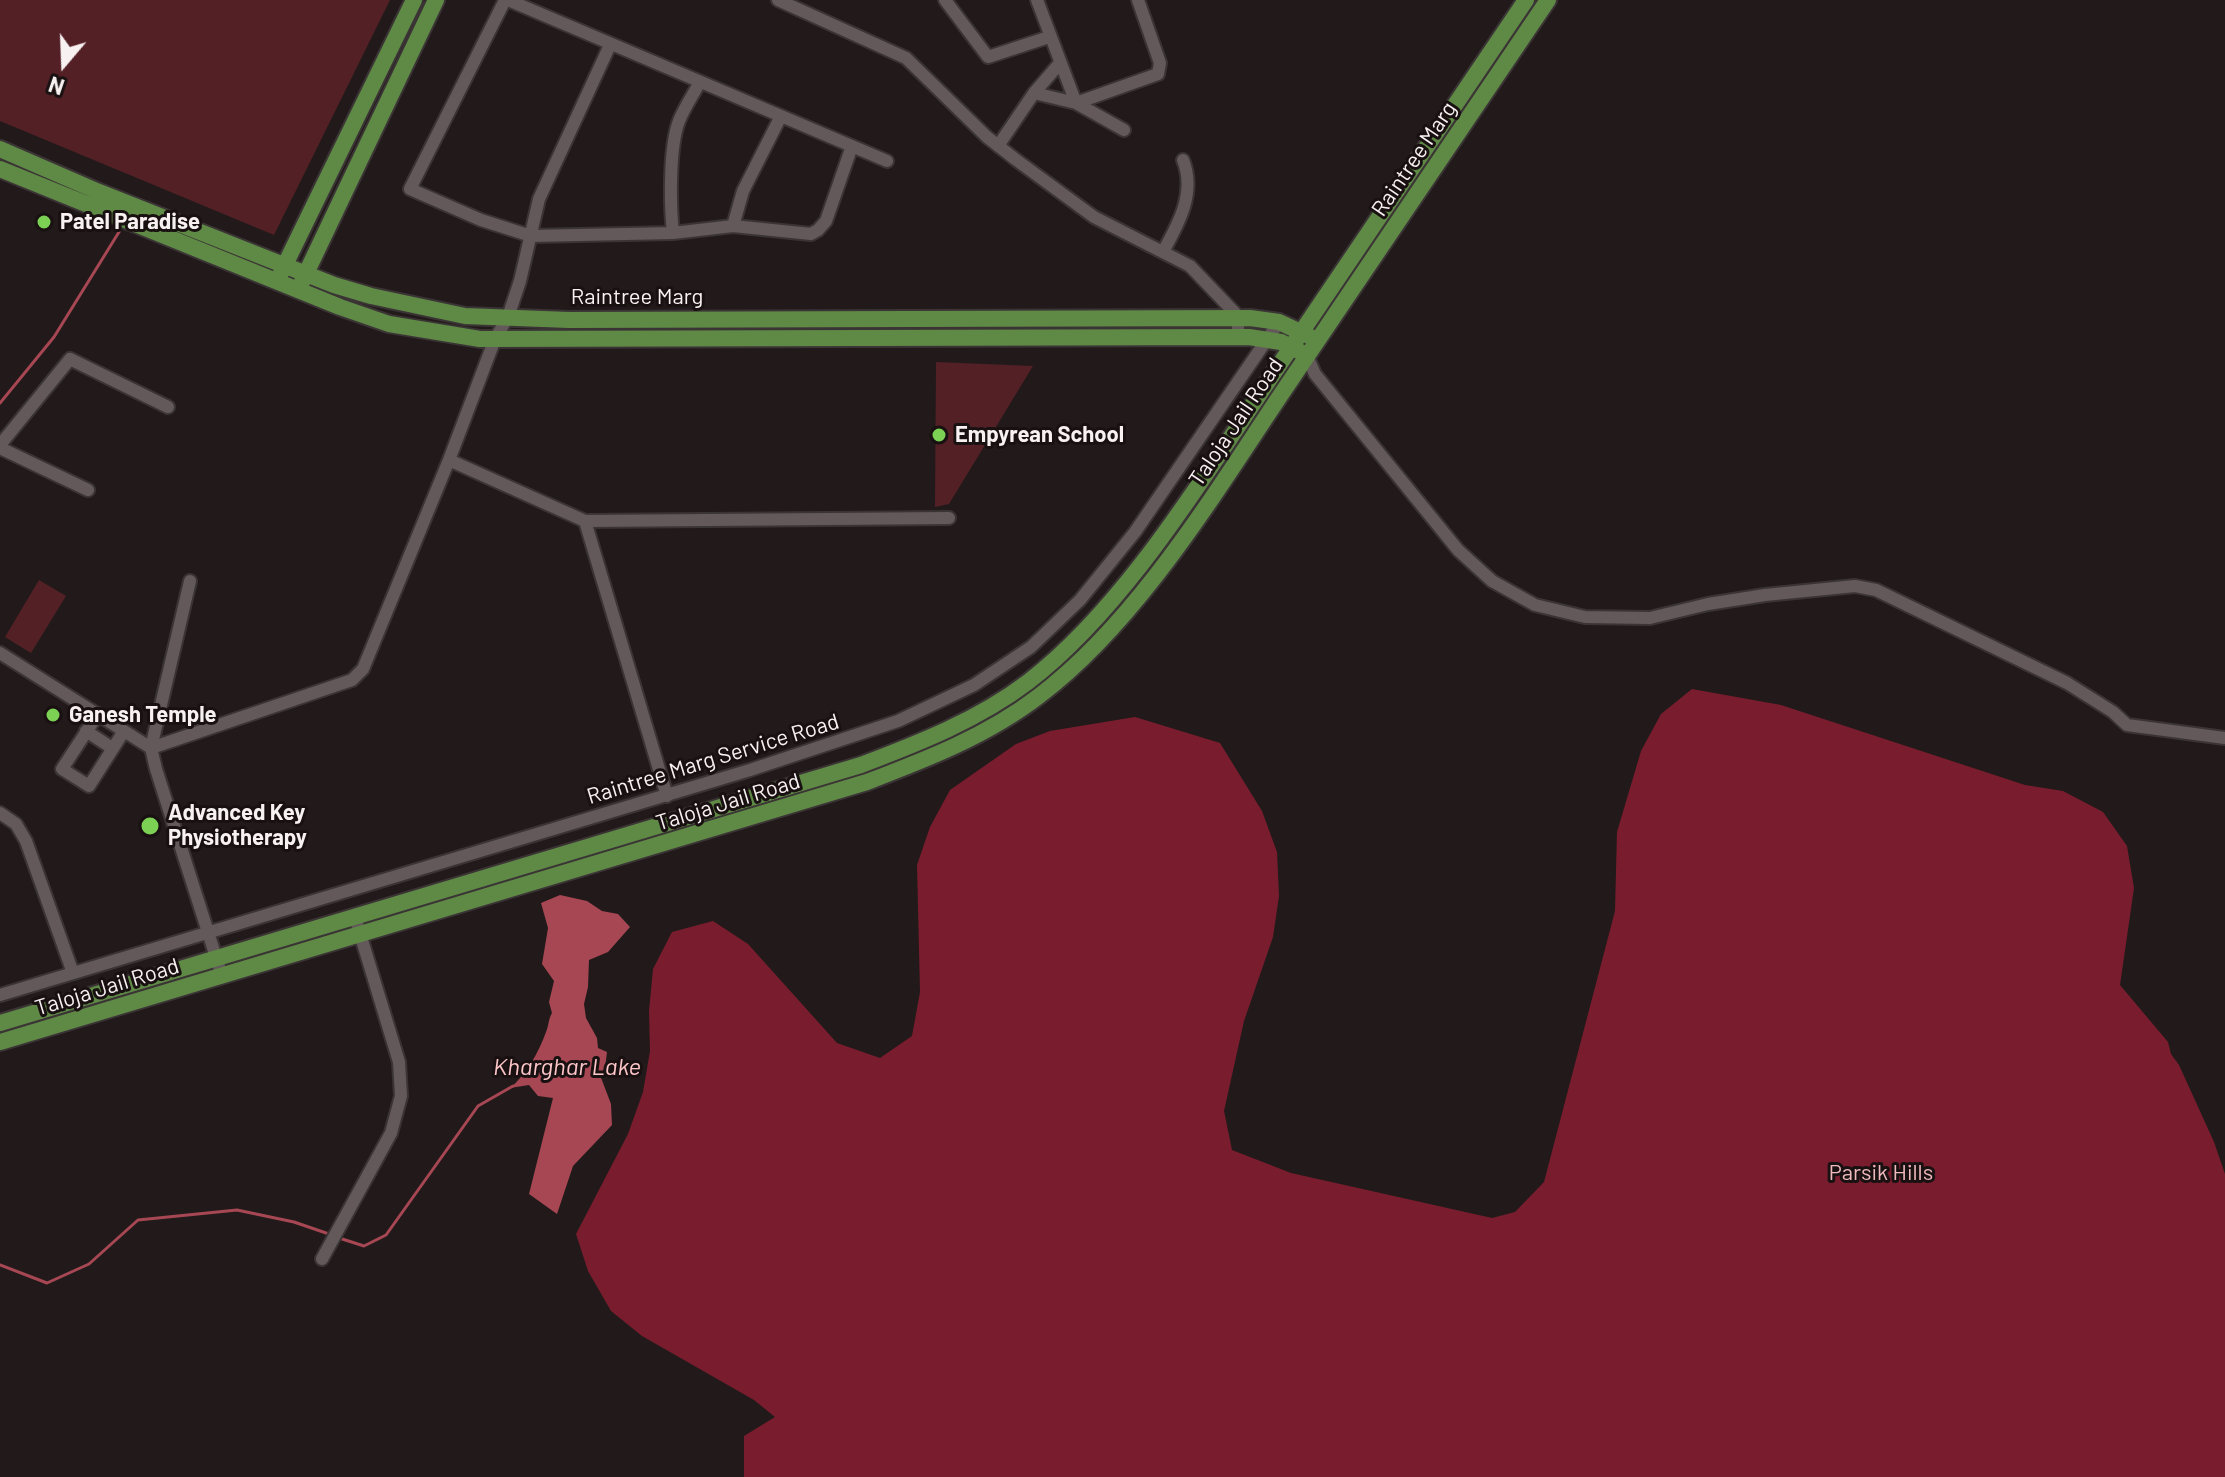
<!DOCTYPE html>
<html>
<head>
<meta charset="utf-8">
<style>
  body { margin:0 }
  #map { position:relative; width:2225px; height:1477px; overflow:hidden; background:#221a1a; font-family:Barlow,sans-serif }
  canvas { display:block }
  .north { position:absolute; left:24px; top:24px; width:80px; height:80px; -webkit-text-stroke:6px #191111; paint-order:stroke; rotate:199deg; font-size:22px; font-weight:700; line-height:32px; text-align:center; color:#f8f1f2 }
  .north::after { content:''; display:block; margin:auto; width:28px; height:36px; background:#f8f1f2; clip-path:polygon(50% 0,100% 100%,50% 72%,0 100%) }
</style>
</head>
<body>
<div id="map">
<canvas width="2225" height="1477"></canvas>
<div class="north">N</div>
</div>
<script>
const g = document.querySelector('canvas').getContext('2d');
g.lineJoin = 'round';
function paint(path, color) { g.fillStyle = color; g.fill(path, 'evenodd'); }
function stroke(path, color, width, dash) { g.strokeStyle = color; g.lineWidth = width; g.lineCap = dash ? 'butt' : 'round'; g.setLineDash(dash || []); g.stroke(path); }
function write(font, color, halo, rows, align = 'center') {
  g.font = font + ' Barlow,sans-serif'; g.lineWidth = 6; g.setLineDash([]); g.textBaseline = 'middle'; g.strokeStyle = halo; g.fillStyle = color; for (const [text, x, y, turn = 0] of rows) {
    g.save(); g.translate(x, y); g.rotate((+turn || 0) * Math.PI / 180); g.textAlign = isNaN(turn) ? turn : align; if (halo) g.strokeText(text, 0, 0); g.fillText(text, 0, 0); g.restore();
  }
}
const green = new Path2D(`
  M 0,0 L 390,0 L 274,235 L 0,121 Z
  M 936,362 L 1033,366 L 949,504 L 935,507 Z
  M 39,580 L 66,596 L 31,653 L 5,637 Z`);
const forest = new Path2D(`
  M 1692,689 L 1781,705 L 2025,785 L 2063,791 L 2103,812 L 2127,846 L 2134,888 L 2120,985 L 2168,1042 L 2171,1054 L 2179,1065 L 2214,1142 L 2225,1174 L 2225,1477 L 744,1477 L 744,1436 L 775,1417 L 754,1400 L 642,1336 L 611,1311 L 588,1271 L 576,1234 L 628,1134 L 643,1092 L 650,1051 L 649,1011 L 653,969 L 672,932 L 713,921 L 748,944 L 837,1043 L 880,1058 L 912,1036 L 920,992 L 917,865 L 930,827 L 950,790 L 1016,744 L 1050,731 L 1135,717 L 1220,743 L 1262,811 L 1277,852 L 1279,896 L 1273,937 L 1244,1021 L 1224,1111 L 1232,1150 L 1291,1173 L 1492,1218 L 1515,1212 L 1544,1182 L 1615,911 L 1617,832 L 1641,751 L 1661,714 Z`);
const water = new Path2D(`
  M 560,895 L 587,901 L 602,911 L 618,914 L 630,927 L 608,952 L 589,960 L 588,987 L 584,1004 L 586,1018 L 597,1038 L 598,1048 L 607,1052 L 605,1068 L 600,1075 L 611,1104 L 612,1125 L 573,1166 L 557,1214 L 529,1194 L 553,1098 L 538,1096 L 529,1085 L 510,1088 C 526,1075 539,1052 546,1032 C 549,1025 548,1020 552,1013 L 549,1002 L 554,981 L 542,964 L 548,928 L 541,903 Z`);
const stream = new Path2D(`
  M 0,403 L 54,337 L 119,232
  M 336,1237 L 364,1246 L 386,1235 L 478,1106 L 513,1086
  M 0,1265 L 47,1283 L 89,1264 L 138,1220 L 237,1210 L 294,1222 L 329,1234`);
const minor = new Path2D(`
  M 505,0 L 410,189 L 481,220 L 531,236 L 673,233 L 733,226 L 811,234 L 818,230 L 826,221 L 852,146
  M 508,0 L 887,161
  M 778,0 L 906,58 L 987,137 L 1015,159 L 1094,217 L 1190,266 L 1235,313 L 1238,318 L 1238,337
  M 945,0 L 988,57 L 1049,37
  M 1037,0 L 1076,103
  M 1034,93 L 1076,103 L 1124,130
  M 1076,103 L 1158,74 L 1160,63 L 1138,0
  M 998,146 L 1034,93 L 1060,63
  M 733,226 L 743,191 L 781,116
  M 673,233 C 670,205 669,147 679,121 C 684,108 693,95 700,82
  M 1164,250 C 1179,223 1196,192 1183,160
  M 1307,356 L 1315,374 L 1458,550 L 1492,581 L 1535,605 L 1585,617 L 1650,618 L 1708,604 L 1765,595 L 1855,586 L 1876,590 L 2067,683 L 2113,712 L 2127,725 L 2225,738
  M 0,445 L 70,359 L 168,407
  M 0,448 L 88,490
  M 449,460 L 585,521 L 949,518
  M 585,521 L 667,796
  M 190,581 L 151,748 L 156,769 L 222,976
  M 0,653 L 151,748
  M 98,714 L 62,769 L 89,786 L 124,731
  M 86,731 L 112,748
  M 151,748 L 352,680 L 363,669 L 449,460 L 495,339 L 508,317 L 520,281 L 539,199 L 610,45
  M 0,813 L 16,824 L 26,841 L 73,973
  M 0,995 L 750,770 L 898,721 L 974,685 L 1031,647 L 1080,600 L 1135,532 L 1279,322
  M 322,1259 L 391,1133 L 401,1096 L 399,1062 L 355,917`);
const major = new Path2D(`
  M 0,149 L 99,192 L 334,285 L 371,296 L 465,316 L 569,320 L 1250,318 L 1279,322 L 1309,336
  M 0,169 L 340,307 L 389,324 L 480,339 L 1249,337 L 1281,342 L 1299,351
  M 281,273 L 414,0
  M 301,284 L 436,0
  M 0,1023 L 861,765 C 919,743 978,720 1028,682 C 1122,610 1199,484 1265,386 C 1352,257 1439,129 1526,0
  M 0,1042 L 867,782 C 927,759 987,736 1039,696 C 1136,623 1213,496 1280,396 C 1369,264 1459,132 1548,0`);
const markers = [
  [44,222,8,"#7cd155"],
  [939,435,8,"#7cd155"],
  [53,715,8,"#7cd155"],
  [150,826,10,"#7cd155"]
];
const streetNames = [
  ["Raintree Marg",1414,159,-56],
  ["Raintree Marg",637,297],
  ["Taloja Jail Road",1236,422,-56],
  ["Raintree Marg Service Road",713,759,-17],
  ["Taloja Jail Road",728,802,-17],
  ["Taloja Jail Road",107,987,-17]
];
const poiNames = [
  ["Patel Paradise",60,222],
  ["Empyrean School",955,435],
  ["Ganesh Temple",69,715],
  ["Advanced Key",168,813],
  ["Physiotherapy",168,838]
];
const parkNames = [
  ["Parsik Hills",1881,1173]
];
const waterNames = [
  ["Kharghar Lake",567,1067]
];
paint(green, '#532026');
paint(forest, '#791d2e');
paint(water, '#a64753');
stroke(stream, '#a64753', 3);
stroke(minor, '#3b3435', 16);
stroke(major, '#3b3435', 20);
stroke(minor, '#63595a', 12);
stroke(major, '#5f8a46', 16);
for (const [x, y, r, color] of markers) { const dot = new Path2D(); dot.arc(x, y, r, 0, 2 * Math.PI); g.fillStyle = color; g.fill(dot); stroke(dot, '#191111', 3); }
write('22px', '#f8f1f2', '#191111', streetNames);
write('bold 22px', '#f8f1f2', '#191111', poiNames, 'left');
write('22px', '#efbabd', '#191111', parkNames);
write('italic 24px', '#fdc6c9', '#191111', waterNames);
</script>
</body>
</html>
